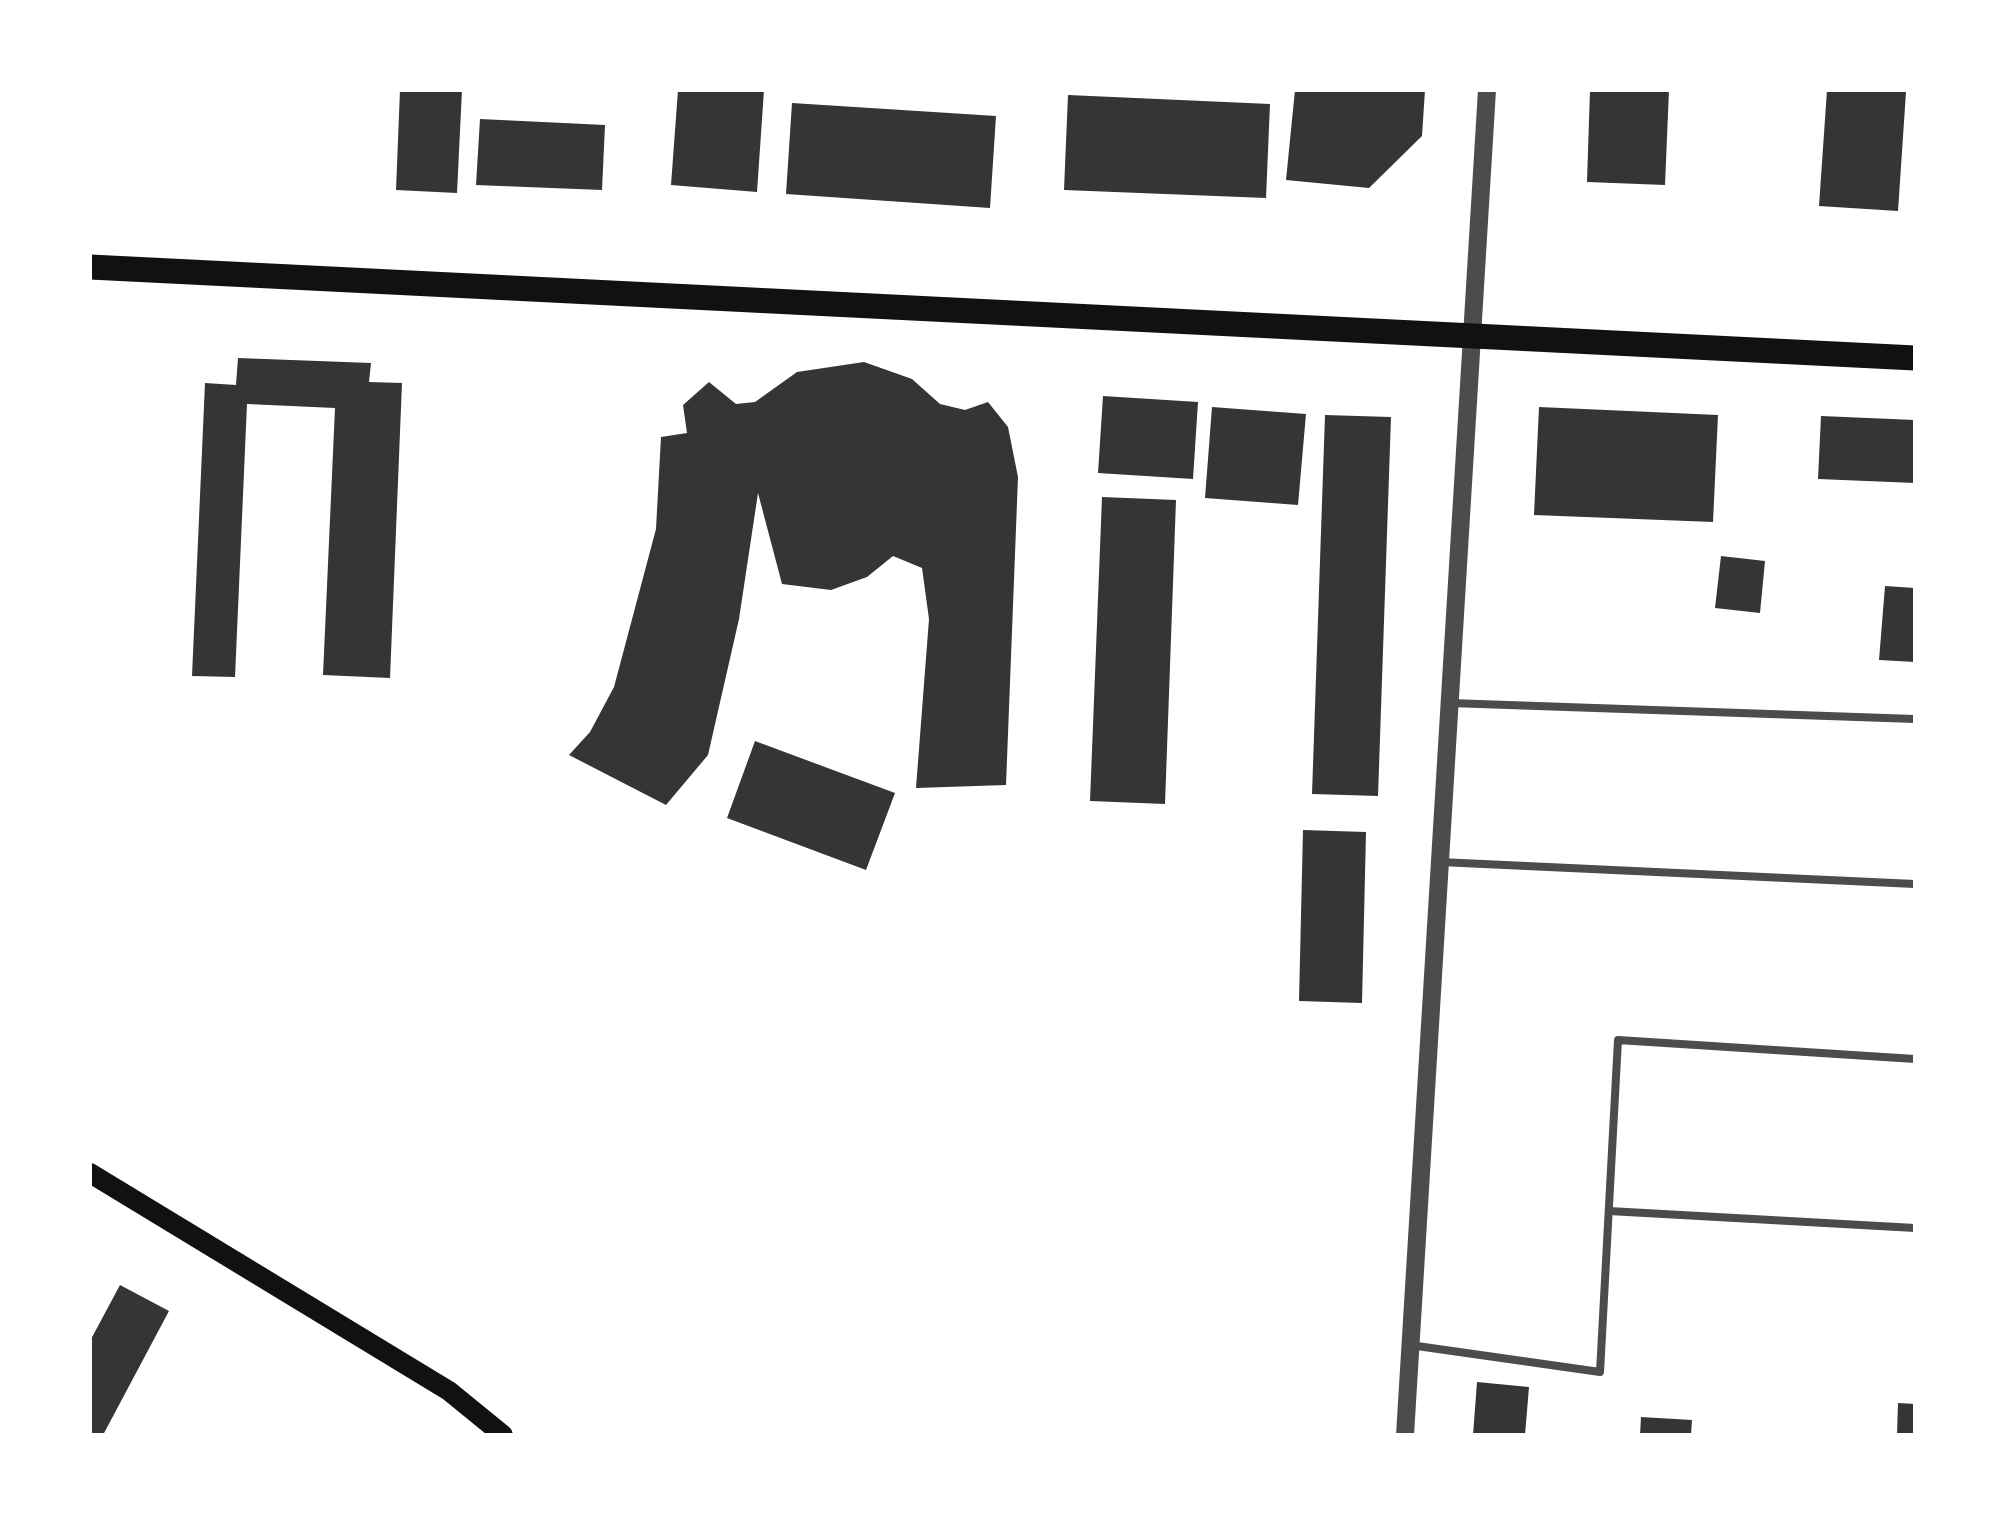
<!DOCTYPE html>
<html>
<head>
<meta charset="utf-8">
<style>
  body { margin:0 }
  #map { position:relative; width:2005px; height:1525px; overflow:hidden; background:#fff; font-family:Arial,sans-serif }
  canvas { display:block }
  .frame { position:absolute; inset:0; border:92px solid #fff; pointer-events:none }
</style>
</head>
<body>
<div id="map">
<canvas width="2005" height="1525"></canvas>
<div class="frame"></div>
</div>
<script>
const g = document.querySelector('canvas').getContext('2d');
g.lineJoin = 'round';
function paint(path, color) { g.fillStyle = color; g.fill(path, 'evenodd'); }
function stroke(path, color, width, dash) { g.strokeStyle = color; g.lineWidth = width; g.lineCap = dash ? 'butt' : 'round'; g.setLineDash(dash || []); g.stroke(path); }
const building = new Path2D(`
  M 400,90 L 462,90 L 457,193 L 396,190 Z
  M 678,90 L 764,90 L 757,192 L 671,185 Z
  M 1295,90 L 1425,90 L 1422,136 L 1369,188 L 1286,180 Z
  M 1590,90 L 1669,90 L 1665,185 L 1587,182 Z
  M 1827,90 L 1906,92 L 1898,211 L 1819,206 Z
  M 1068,95 L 1270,104 L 1266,198 L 1064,190 Z
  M 792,103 L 996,116 L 990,208 L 786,194 Z
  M 480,119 L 605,125 L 602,190 L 476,185 Z
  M 238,358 L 371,363 L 369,382 L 402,383 L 390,678 L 323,675 L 335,408 L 247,404 L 235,677 L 192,676 L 205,383 L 236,385 Z
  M 864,362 L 912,379 L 940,404 L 965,410 L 988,402 L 1008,427 L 1018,477 L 1006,785 L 916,788 L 929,619 L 922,568 L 893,556 L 867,577 L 831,590 L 782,584 L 758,493 L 739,619 L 708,755 L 666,805 L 569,755 L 590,732 L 614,687 L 656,529 L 661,437 L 687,433 L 683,405 L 709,382 L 736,404 L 755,402 L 797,372 Z
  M 1103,396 L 1198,402 L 1193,479 L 1098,473 Z
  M 1212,407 L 1306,414 L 1298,505 L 1205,498 Z
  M 1539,407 L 1718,415 L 1713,522 L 1534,515 Z
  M 1325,415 L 1391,417 L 1378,796 L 1312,794 Z
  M 1821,416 L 1915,420 L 1915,483 L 1818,479 Z
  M 1102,497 L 1176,500 L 1165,804 L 1090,801 Z
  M 1721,556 L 1765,561 L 1760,613 L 1715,608 Z
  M 1885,586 L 1915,588 L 1915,662 L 1879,660 Z
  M 755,741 L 895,793 L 866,870 L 727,818 Z
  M 1303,830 L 1366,832 L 1362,1003 L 1299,1001 Z
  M 120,1285 L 169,1311 L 103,1435 L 90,1435 L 90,1341 Z
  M 1477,1382 L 1529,1387 L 1525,1435 L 1473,1435 Z
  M 1898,1403 L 1915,1404 L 1915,1435 L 1897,1435 Z
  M 1641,1417 L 1692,1420 L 1691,1435 L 1640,1435 Z`);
const service = new Path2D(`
  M 1450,703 L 1915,719
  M 1440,862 L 1915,884
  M 1609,1211 L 1915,1228
  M 1410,1345 L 1600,1372 L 1618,1040 L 1915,1059`);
const tertiary = new Path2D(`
  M 1405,1435 L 1487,90`);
const secondary = new Path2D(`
  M 90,1173 L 449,1391 L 503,1435`);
const primary = new Path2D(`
  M 90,267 L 1915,358`);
paint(building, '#353535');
stroke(service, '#4c4c4c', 8);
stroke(tertiary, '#4c4c4c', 18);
stroke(secondary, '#111', 20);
stroke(primary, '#111', 25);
</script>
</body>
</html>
